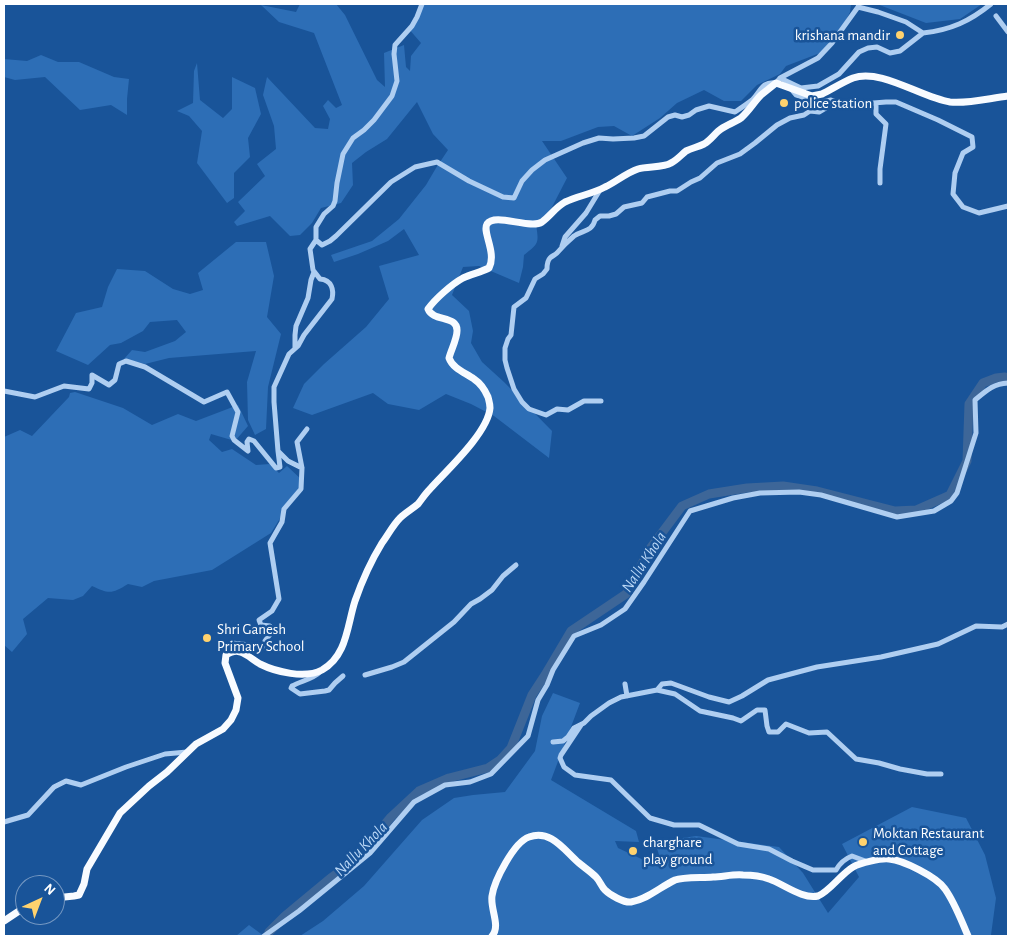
<!DOCTYPE html>
<html>
<head>
<meta charset="utf-8">
<style>
  body { margin:0 }
  #map { position:relative; width:1012px; height:940px; overflow:hidden; background:#195499; font-family:"Alegreya Sans",sans-serif }
  canvas { display:block }
  .frame { position:absolute; inset:0; border:5px solid #fff; pointer-events:none }
  .north { position:absolute; left:15px; top:875px; width:50px; height:50px; box-sizing:border-box; background:#195499; border:1px solid #7598c2; border-radius:50%; rotate:43deg; font-size:14px; font-weight:700; line-height:20px; text-align:center; color:#fff }
  .north::after { content:''; display:block; margin:auto; width:18px; height:22px; background:#ffd26e; clip-path:polygon(50% 0,100% 100%,50% 72%,0 100%) }
</style>
</head>
<body>
<div id="map">
<canvas width="1012" height="940"></canvas>
<div class="frame"></div>
<div class="north">N</div>
</div>
<script>
const g = document.querySelector('canvas').getContext('2d');
g.lineJoin = 'round';
function paint(path, color) { g.fillStyle = color; g.fill(path, 'evenodd'); }
function stroke(path, color, width, dash) { g.strokeStyle = color; g.lineWidth = width; g.lineCap = dash ? 'butt' : 'round'; g.setLineDash(dash || []); g.stroke(path); }
function write(font, color, halo, rows, align = 'center') {
  g.font = font + ' "Alegreya Sans",sans-serif'; g.lineWidth = 5; g.setLineDash([]); g.textBaseline = 'middle'; g.strokeStyle = halo; g.fillStyle = color; for (const [text, x, y, turn = 0] of rows) {
    g.save(); g.translate(x, y); g.rotate((+turn || 0) * Math.PI / 180); g.textAlign = isNaN(turn) ? turn : align; if (halo) g.strokeText(text, 0, 0); g.fillText(text, 0, 0); g.restore();
  }
}
const green = new Path2D(`
  M 300,4 L 336,4 L 345,15 L 377,80 L 385,87 L 384,53 L 404,45 L 406,67 L 410,71 L 411,56 L 421,43 L 408,28 L 424,4 L 851,4 L 850,12 L 843,26 L 820,53 L 786,66 L 780,74 L 757,85 L 741,101 L 724,101 L 704,90 L 677,103 L 660,118 L 632,136 L 614,126 L 598,127 L 561,141 L 542,141 L 567,178 L 551,209 L 536,224 C 539,244 539,243 524,255 L 523,267 L 519,283 L 479,266 L 463,267 L 452,295 L 469,311 L 473,331 L 471,343 L 482,362 L 504,382 L 552,431 L 549,458 L 494,416 L 471,404 L 446,394 L 419,410 L 388,404 L 373,393 L 312,415 L 293,408 L 304,384 L 324,364 L 366,327 L 389,299 L 379,266 L 419,255 L 404,229 L 388,241 L 358,254 L 334,262 L 331,255 L 372,241 L 399,219 L 426,185 L 436,168 L 448,150 L 433,134 L 417,102 L 387,139 L 366,152 L 352,163 L 353,185 L 341,203 L 321,208 L 312,223 L 300,235 L 290,236 L 270,216 L 237,226 L 234,222 L 245,211 L 238,202 L 265,176 L 257,164 L 276,149 L 274,126 L 263,95 L 267,77 L 315,128 L 328,129 L 330,119 L 323,106 L 328,100 L 336,108 L 342,105 L 314,33 L 279,22 L 261,5 L 296,12 Z
  M 877,4 L 982,4 L 960,19 L 926,23 Z
  M 41,55 L 58,62 L 79,62 L 114,77 L 129,79 L 127,99 L 127,115 L 111,105 L 80,110 L 45,77 L 15,80 L 4,77 L 4,59 L 27,61 Z
  M 197,63 L 200,100 L 223,118 L 232,109 L 232,77 L 255,88 L 261,114 L 248,138 L 250,157 L 234,173 L 234,198 L 227,203 L 197,163 L 202,131 L 189,116 L 177,111 L 193,103 L 194,71 Z
  M 236,242 L 266,242 L 274,276 L 267,317 L 281,334 L 268,387 L 266,429 L 255,435 L 248,420 L 247,382 L 256,351 L 169,358 L 145,364 L 124,359 L 132,350 L 145,352 L 175,341 L 186,332 L 177,320 L 150,322 L 143,331 L 121,343 L 110,345 L 88,365 L 56,351 L 76,313 L 102,307 L 108,287 L 117,269 L 145,271 L 173,289 L 190,294 L 203,290 L 198,273 Z
  M 75,392 L 123,408 L 152,425 L 178,414 L 196,421 L 238,405 L 248,426 L 235,441 L 211,434 L 209,440 L 222,452 L 232,449 L 256,465 L 270,464 L 279,473 L 287,466 L 303,481 L 271,533 L 212,570 L 154,581 L 142,587 L 128,584 C 112,594 109,594 92,586 L 83,596 L 73,600 L 48,598 L 23,619 L 27,634 L 12,652 L 4,645 L 4,437 L 20,430 L 32,436 L 69,397 L 70,393 Z
  M 553,693 L 580,703 L 551,780 L 636,831 L 639,842 L 615,841 L 618,848 L 650,863 L 659,855 L 655,842 L 696,836 L 779,847 L 803,873 L 828,913 L 859,877 L 842,844 L 912,807 L 966,818 L 985,855 L 996,898 L 991,935 L 965,936 L 300,936 L 323,921 L 364,886 L 422,820 L 454,798 L 473,795 L 505,792 L 535,751 L 542,716 Z
  M 249,925 L 264,936 L 236,936 Z`);
const river = new Path2D(`
  M 269,932 L 285,916 L 332,877 L 355,860 L 391,817 L 419,791 L 449,778 L 488,768 L 500,760 L 511,748 L 532,695 L 545,675 L 571,631 L 626,594 L 649,550 L 682,506 L 709,494 L 747,488 L 783,486 L 817,491 L 895,511 L 916,510 L 950,495 L 967,461 L 969,404 L 983,383 L 996,378 L 1005,377 L 1008,378`);
const minor = new Path2D(`
  M 422,4 L 417,17 L 412,26 L 395,45 L 394,54 L 397,81 L 392,96 L 374,120 L 364,130 L 353,138 L 343,154 L 337,183 L 335,201 L 333,206 L 324,214 L 316,227 L 316,240 L 322,245 L 330,241 L 336,236 L 391,182 L 415,167 L 437,162 L 469,181 L 503,197 L 514,198 L 522,181 L 532,170 L 545,160 L 583,143 L 599,138 L 613,139 L 634,138 L 644,136 L 668,117 L 675,115 L 682,117 L 689,115 L 696,110 L 709,106 L 735,112 C 741,108 747,104 752,100 C 761,92 761,81 776,83 L 780,78 L 801,88 L 818,86 L 839,74 L 859,52 L 868,48 L 877,47 L 890,53 L 900,51 L 923,33
  M 859,4 L 858,7 L 878,12 L 906,22 L 923,33 C 951,30 970,21 991,4
  M 996,16 L 1008,32
  M 780,78 L 818,58 L 832,43 L 858,7
  M 791,89 L 796,95 L 818,103 L 831,100 L 834,101 L 834,103 L 848,102 L 861,104 L 886,102 L 896,102 L 938,120 L 972,137 L 973,147 L 963,153 L 955,173 L 953,194 L 963,207 L 979,213 L 1008,206
  M 876,103 L 876,114 L 886,124 L 880,169 L 880,183
  M 562,246 L 565,237 L 586,213 L 600,190
  M 295,348 L 295,335 L 296,326 L 308,298 L 311,280 L 314,272
  M 4,391 L 35,397 L 64,386 L 89,389 L 92,383 L 92,375 L 109,385 L 115,380 L 119,364 L 126,361 L 145,367 L 204,402 L 227,392 L 238,412 L 232,436 L 234,440 L 248,451 L 247,442 L 249,439 L 254,441 L 276,468 L 280,467 L 278,451
  M 601,401 L 584,401 L 568,410 L 557,409 L 546,415 L 529,409 L 522,402 L 514,389 L 507,368 L 505,360 L 505,348 L 508,339 L 511,335 L 514,307 L 526,298 L 535,279 L 543,274 L 547,269 C 547,265 547,261 550,258 C 552,256 555,255 557,253 C 562,247 568,241 574,236 C 583,230 592,232 595,220 L 600,216 L 609,216 L 616,214 L 624,207 L 642,203 L 647,197 L 670,191 L 677,191 L 691,182 L 700,178 L 717,163 L 740,154 L 755,143 L 777,125 L 790,118 L 804,115 L 810,111 L 819,112 L 834,103
  M 302,468 L 288,461 L 278,451 L 274,402 L 274,387 L 289,354 L 298,346 L 304,335 L 332,299 C 334,290 332,280 320,279 L 313,270 L 310,249 L 316,240
  M 226,655 L 228,647 L 232,643 L 267,647 L 265,641 L 271,633 L 270,626 L 261,625 L 259,620 L 272,611 L 279,599 L 270,543 L 282,522 L 284,509 L 301,489 L 302,468 L 297,442 L 307,429
  M 320,672 C 313,679 301,681 292,686 L 291,688 L 300,694 L 325,691 L 329,690 L 335,683 L 343,676
  M 365,675 L 392,667 L 404,662 L 454,622 L 471,604 L 480,599 L 492,590 L 503,576 L 516,565
  M 625,684 L 627,696
  M 657,690 L 675,694 L 700,711 L 733,718 L 741,721 L 757,710 L 765,710 L 767,726 L 769,732 L 778,732 L 786,724 L 809,733 L 827,732 L 856,759 L 879,763 L 900,769 L 927,774 L 941,774
  M 581,725 L 561,755 L 560,758 L 564,767 L 575,775 L 611,780 L 650,818 L 674,825 L 699,825 L 738,844 L 769,849 L 792,861 L 813,870 L 836,870 C 840,863 844,859 852,856 L 868,862
  M 553,742 L 563,741 L 568,737 L 574,728 L 584,723 L 591,716 L 609,703 L 621,697 L 657,690 L 662,684 L 671,683 L 709,697 L 729,702 L 742,696 L 768,680 L 817,667 L 881,657 L 938,644 L 976,626 L 1002,627 L 1008,624
  M 4,822 L 28,815 L 54,787 L 66,781 L 81,785 L 126,767 L 165,754 L 187,752
  M 264,936 L 299,911 L 370,853 L 414,802 L 445,785 L 470,782 L 491,774 L 528,736 L 538,700 L 547,685 L 553,670 L 574,636 L 601,625 L 625,609 L 644,582 L 690,511 L 733,498 L 760,493 L 799,492 L 821,495 L 897,517 L 934,511 L 951,501 L 957,493 L 976,433 L 975,400 C 987,390 993,384 1008,383`);
const major = new Path2D(`
  M 55,898 L 74,896 L 79,895 L 84,884 L 87,869 L 120,813 L 149,786 L 167,772 L 196,744 L 223,729 L 231,720 L 236,710 L 238,698 L 225,663 L 226,655 C 231,652 235,650 240,652 C 247,654 253,660 260,664 C 276,672 305,679 322,670 C 347,656 347,626 355,601 C 362,581 371,561 382,543 C 388,535 393,525 400,518 C 405,513 412,509 418,504 C 422,499 425,494 430,489 C 446,471 488,433 490,408 C 490,404 489,401 488,397 C 485,390 480,383 474,379 C 466,373 453,369 449,358 C 451,350 457,339 457,331 C 458,315 433,322 428,309 C 435,299 452,284 463,278 C 472,274 481,272 489,268 C 497,253 482,232 487,224 C 495,212 530,230 542,222 C 550,216 556,207 565,202 C 578,196 592,194 605,187 C 616,182 626,173 638,169 C 648,166 663,168 671,163 C 677,160 681,155 686,151 C 692,148 698,147 704,144 C 711,140 715,133 721,129 C 727,125 735,122 741,118 C 749,111 754,102 761,95 C 766,91 771,87 776,83 L 812,96 L 822,94 C 832,89 843,82 853,78 C 881,68 922,98 950,102 C 968,104 990,98 1008,96
  M 4,921 L 25,907
  M 492,936 C 501,926 490,909 492,896 C 494,881 514,842 529,837 C 551,829 564,850 579,863 C 585,868 591,872 596,877 C 600,881 601,886 605,890 C 610,895 624,903 631,902 C 648,899 660,887 675,880 C 683,877 703,878 713,877 C 722,877 733,874 743,875 C 751,875 761,876 769,879 C 782,883 803,900 818,896 C 829,892 841,874 853,867 C 860,863 881,858 889,859 C 903,860 937,877 945,889 C 955,903 961,920 968,936`);
const markers = [
  [900,35,5,"#ffd26e"],
  [784,103,5,"#ffd26e"],
  [207,638,5,"#ffd26e"],
  [863,842,5,"#ffd26e"],
  [633,851,5,"#ffd26e"]
];
const poiNames = [
  ["krishana mandir",890,35,"right"],
  ["police station",794,103],
  ["Shri Ganesh",217,629],
  ["Primary School",217,646],
  ["Moktan Restaurant",873,833],
  ["and Cottage",873,850],
  ["charghare",643,842],
  ["play ground",643,859]
];
const waterNames = [
  ["Nallu Khola",644,562,-57],
  ["Nallu Khola",361,849,-46]
];
paint(green, '#2d6eb6');
stroke(river, '#3d6698', 9);
stroke(minor, '#afcef1', 5);
stroke(major, '#f8fbff', 7);
for (const [x, y, r, color] of markers) { const dot = new Path2D(); dot.arc(x, y, r, 0, 2 * Math.PI); g.fillStyle = color; g.fill(dot); stroke(dot, '#195499', 2); }
write('15px', '#fff', '#195499', poiNames, 'left');
write('italic 16px', '#bbd8f7', '#195499', waterNames);
</script>
</body>
</html>
